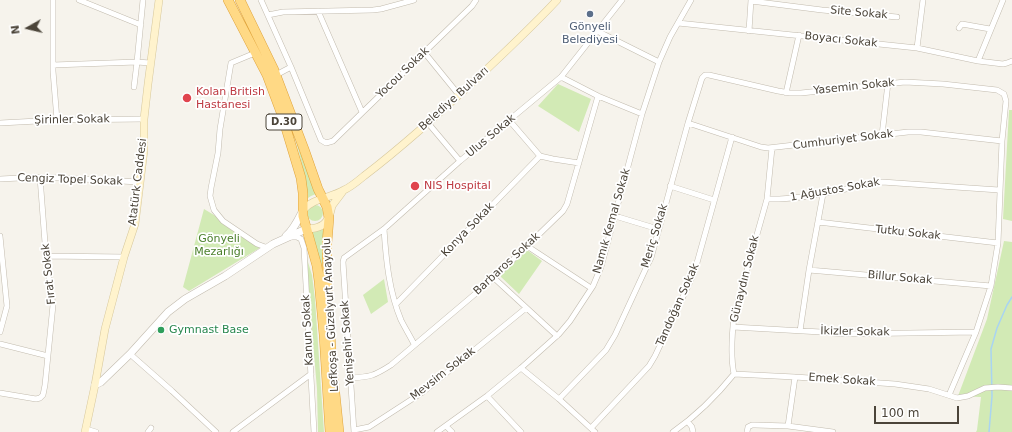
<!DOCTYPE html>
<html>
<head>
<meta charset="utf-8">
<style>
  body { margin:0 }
  #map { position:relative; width:1012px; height:432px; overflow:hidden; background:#f6f3ec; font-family:"DejaVu Sans",sans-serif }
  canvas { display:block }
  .north { position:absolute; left:8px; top:8px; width:40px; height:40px; -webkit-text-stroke:3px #fff; paint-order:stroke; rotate:262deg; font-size:11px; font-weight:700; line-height:16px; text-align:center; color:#4b4439 }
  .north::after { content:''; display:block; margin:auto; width:14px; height:18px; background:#4b4439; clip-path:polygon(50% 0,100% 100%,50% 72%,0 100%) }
  .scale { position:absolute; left:874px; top:406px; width:85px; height:18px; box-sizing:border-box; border:2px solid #4b4439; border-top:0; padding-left:5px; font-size:12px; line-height:14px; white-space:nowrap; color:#4b4439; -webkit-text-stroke:3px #fff; paint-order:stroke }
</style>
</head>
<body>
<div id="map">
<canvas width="1012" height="432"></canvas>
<div class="north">N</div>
<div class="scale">100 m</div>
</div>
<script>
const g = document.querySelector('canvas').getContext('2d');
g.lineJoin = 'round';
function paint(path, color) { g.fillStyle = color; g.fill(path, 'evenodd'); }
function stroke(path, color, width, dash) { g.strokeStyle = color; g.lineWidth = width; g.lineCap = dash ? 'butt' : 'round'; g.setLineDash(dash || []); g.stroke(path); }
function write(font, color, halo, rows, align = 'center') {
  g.font = font + ' "DejaVu Sans",sans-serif'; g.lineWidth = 3.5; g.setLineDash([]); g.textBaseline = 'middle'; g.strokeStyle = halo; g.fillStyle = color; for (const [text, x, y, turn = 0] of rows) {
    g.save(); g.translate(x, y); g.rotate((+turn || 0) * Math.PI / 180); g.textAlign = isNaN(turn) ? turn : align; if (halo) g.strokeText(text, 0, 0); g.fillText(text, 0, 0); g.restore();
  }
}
const green = new Path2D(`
  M 558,84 L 591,99 L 579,132 L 538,106 Z
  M 1009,110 L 1012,110 L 1012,221 L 1003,219 Z
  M 291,126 L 316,194 L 311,196 L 308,198 C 305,173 299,150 291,126 Z
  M307 213a8 8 0 1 1 16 0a8 8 0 1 1-16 0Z
  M 204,209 L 262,244 L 263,246 L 189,291 L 183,287 Z
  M 324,227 L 326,328 L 311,231 Z
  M 1004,241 L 1012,242 L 1012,432 L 976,432 L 977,430 L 981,397 L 958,396 L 987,319 Z
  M 527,250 L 542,261 L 519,294 L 500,276 Z
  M 307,259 L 312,275 L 315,299 L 324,432 L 318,432 L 317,389 L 306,262 Z
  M 384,279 L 388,302 L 371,314 L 363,295 Z`);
const stream = new Path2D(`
  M 989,432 L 992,396 L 991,349 L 997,328 L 1007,305 L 1012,297`);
const minor = new Path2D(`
  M 53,0 L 53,71 L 57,120
  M 79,0 L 141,25
  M 261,0 L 291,67 L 321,140 L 326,143 L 333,141 L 472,6 L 476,0
  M 751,1 L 822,10 L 897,17
  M 318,11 L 362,112
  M 268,15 L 283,12 L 373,10 L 381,9 L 414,0
  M 678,23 L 917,48 L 978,61 L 1003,64 L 1007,63 L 1012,61
  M 959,28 L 962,24 L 990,29
  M 597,31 L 659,62
  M 749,31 L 751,0
  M 917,48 L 923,0
  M 424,52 L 459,95
  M 255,53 L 231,63 L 220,129 L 218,153 L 211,188 L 210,196 L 214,210 L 223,221 L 257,244 L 268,248
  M 978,61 L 1003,0
  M 53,65 L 137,62 L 150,63
  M 276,75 L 291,67
  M 561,77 L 598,96 L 642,114
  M 134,87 L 137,62 L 143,0
  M 786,93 L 799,35
  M 509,120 L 540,156 L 553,159 L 579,163
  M 0,123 L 57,120 L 144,119
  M 428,123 L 460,161
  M 688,123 L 761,147 L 768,148 L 908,132 L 921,132 L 1002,141
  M 882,135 L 888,83
  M 0,179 L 40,177 L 140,182
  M 670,186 L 714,200
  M 767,199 C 791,200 818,195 842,190 C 855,187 868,183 882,182 L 999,190
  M 615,216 L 658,229
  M 818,222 L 998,243
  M 384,229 C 386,260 389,291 401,320 C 405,328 410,336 414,344
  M 0,236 L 7,306 L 0,332
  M 290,237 L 297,237 L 301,239 L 304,248 L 314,432
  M 527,246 L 591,288
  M 46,256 L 124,257
  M 809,270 L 991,286
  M 494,278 L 557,336
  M 396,304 L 540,156
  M 733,327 L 821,332 L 842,334 L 976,332
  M 800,331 L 809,270 L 823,194
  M 0,344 L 48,356
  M 130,354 L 172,391 L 216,432
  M 521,368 L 559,399 L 595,432
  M 734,374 L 795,377 L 895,384 L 929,389 L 957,398 L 968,396 L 985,388 L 998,387 L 1012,388
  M 734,374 C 730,355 732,334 734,316 L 767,199 L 772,148
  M 350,378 C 370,377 374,376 391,365 L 494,278 L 563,211 L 567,204 L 598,96
  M 0,393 L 36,399 L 40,398 L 43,395 L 45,385 L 53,305 L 46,256 L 40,177
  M 487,396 L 521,432
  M 559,399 L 606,350 L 615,335 L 647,266 L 651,258 L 688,123 L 702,78 L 705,75 L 709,75 L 778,91 L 790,93 L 801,93 L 905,82 L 943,84 L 997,90 L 1004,94 L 1006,101 L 1002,141 L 998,243 L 991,286 L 976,332 L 949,395
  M 688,422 L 692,427 L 693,432
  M 446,426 L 452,432
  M 788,426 L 795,377
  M 591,428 L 649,366 L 655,356 L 689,284 L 695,270 L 732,137
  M 86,429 L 96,432
  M 354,430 L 369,427 L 423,392 L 526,308
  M 148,432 L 151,428
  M 233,432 L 311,374
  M 354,432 L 343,262 L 344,258 L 384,229 L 460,161 L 561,77 L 622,0
  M 437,432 L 487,396 L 521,368 L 559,334 L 570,321 L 593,286 L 601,267 L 642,114 L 659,62 L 670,37 L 691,0
  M 673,432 C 696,416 717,395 734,374
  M 747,432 L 748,427 L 752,425 L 755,425 L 788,426 L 833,432`);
const tertiary = new Path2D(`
  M 286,236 C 294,229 298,220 303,210
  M 95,385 L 101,382 L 130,354 L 168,312 L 185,299 L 225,276 L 273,244 L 306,229`);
const secondary = new Path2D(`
  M 303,210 C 313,198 331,198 344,190 C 351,187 358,181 364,176 C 402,147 437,115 472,83 C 501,56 530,29 557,0
  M 306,229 C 317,229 326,226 329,216 C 331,213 331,209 332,206 C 335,201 340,196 343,191
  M 85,432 L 95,385 L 105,329 L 124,257 L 135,224 L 144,150 L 144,119 L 148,84 L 159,0`);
const trunk = new Path2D(`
  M 228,0 L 267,75 L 282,115 L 301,178 L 303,193 L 303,216 L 317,266 L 319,281 L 324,335 L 330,432
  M 240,0 L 274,70 L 304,149 L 318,189 L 327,207 L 329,218 L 327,243 L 327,284 L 332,364 L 339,432`);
const markers = [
  [590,14,4,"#5c6f8a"],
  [187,98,5,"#e0444e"],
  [415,186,5,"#e0444e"],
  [161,330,4,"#2e9e5b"]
];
const shields = [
  [284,122,36]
];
const shieldNames = [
  ["D.30",284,122]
];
const streetNames = [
  ["Site Sokak",859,13,5],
  ["Boyacı Sokak",841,40,6],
  ["Yocou Sokak",403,73,-44],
  ["Yasemin Sokak",854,87,-6],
  ["Belediye Bulvarı",454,99,-42],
  ["Şirinler Sokak",72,120,-1],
  ["Ulus Sokak",491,136,-40],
  ["Cumhuriyet Sokak",843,140,-7],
  ["Cengiz Topel Sokak",70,180,2],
  ["Atatürk Caddesi",138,182,-83],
  ["1 Ağustos Sokak",835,190,-10],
  ["Namık Kemal Sokak",612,221,-74],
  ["Konya Sokak",468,230,-46],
  ["Tutku Sokak",908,233,6],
  ["Meriç Sokak",655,236,-73],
  ["Barbaros Sokak",507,264,-43],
  ["Fırat Sokak",49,274,-96],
  ["Billur Sokak",900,278,5],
  ["Günaydın Sokak",745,279,-76],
  ["Tandoğan Sokak",678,305,-66],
  ["Lefkoşa - Güzelyurt Anayolu",331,315,-93],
  ["Kanun Sokak",308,330,-93],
  ["İkizler Sokak",855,332,1],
  ["Yenişehir Sokak",348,343,-94],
  ["Mevsim Sokak",443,374,-38],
  ["Emek Sokak",842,380,4]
];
const serviceNames = [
  ["Gönyeli",590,27],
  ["Belediyesi",590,40]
];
const healthNames = [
  ["Kolan British",196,92],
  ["Hastanesi",196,105],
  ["NIS Hospital",424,186]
];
const parkNames = [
  ["Gönyeli",219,239],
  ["Mezarlığı",219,252]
];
const leisureNames = [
  ["Gymnast Base",169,330]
];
paint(green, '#d2eab5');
stroke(stream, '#a9d4f2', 1.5);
stroke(minor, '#c2bbae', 6);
stroke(tertiary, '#c2bbae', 8);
stroke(secondary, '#d6c79b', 8);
stroke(trunk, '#e0a43c', 10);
stroke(minor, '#fff', 5);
stroke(tertiary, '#fff', 7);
stroke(secondary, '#fff3cd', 7);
stroke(trunk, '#ffd985', 9);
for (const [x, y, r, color] of markers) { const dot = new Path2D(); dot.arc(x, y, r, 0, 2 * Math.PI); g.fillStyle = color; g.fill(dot); stroke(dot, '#fff', 1.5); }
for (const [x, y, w] of shields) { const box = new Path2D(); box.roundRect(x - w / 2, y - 8, w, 16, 3); g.fillStyle = '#fff'; g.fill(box); stroke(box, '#4b4439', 1); }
write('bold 10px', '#4b4439', null, shieldNames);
write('11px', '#4b4439', '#fff', streetNames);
write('11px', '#4e5e75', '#fff', serviceNames);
write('11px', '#be3a42', '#fff', healthNames, 'left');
write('11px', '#4a7f2a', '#fff', parkNames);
write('11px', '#27864d', '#fff', leisureNames, 'left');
</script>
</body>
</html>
